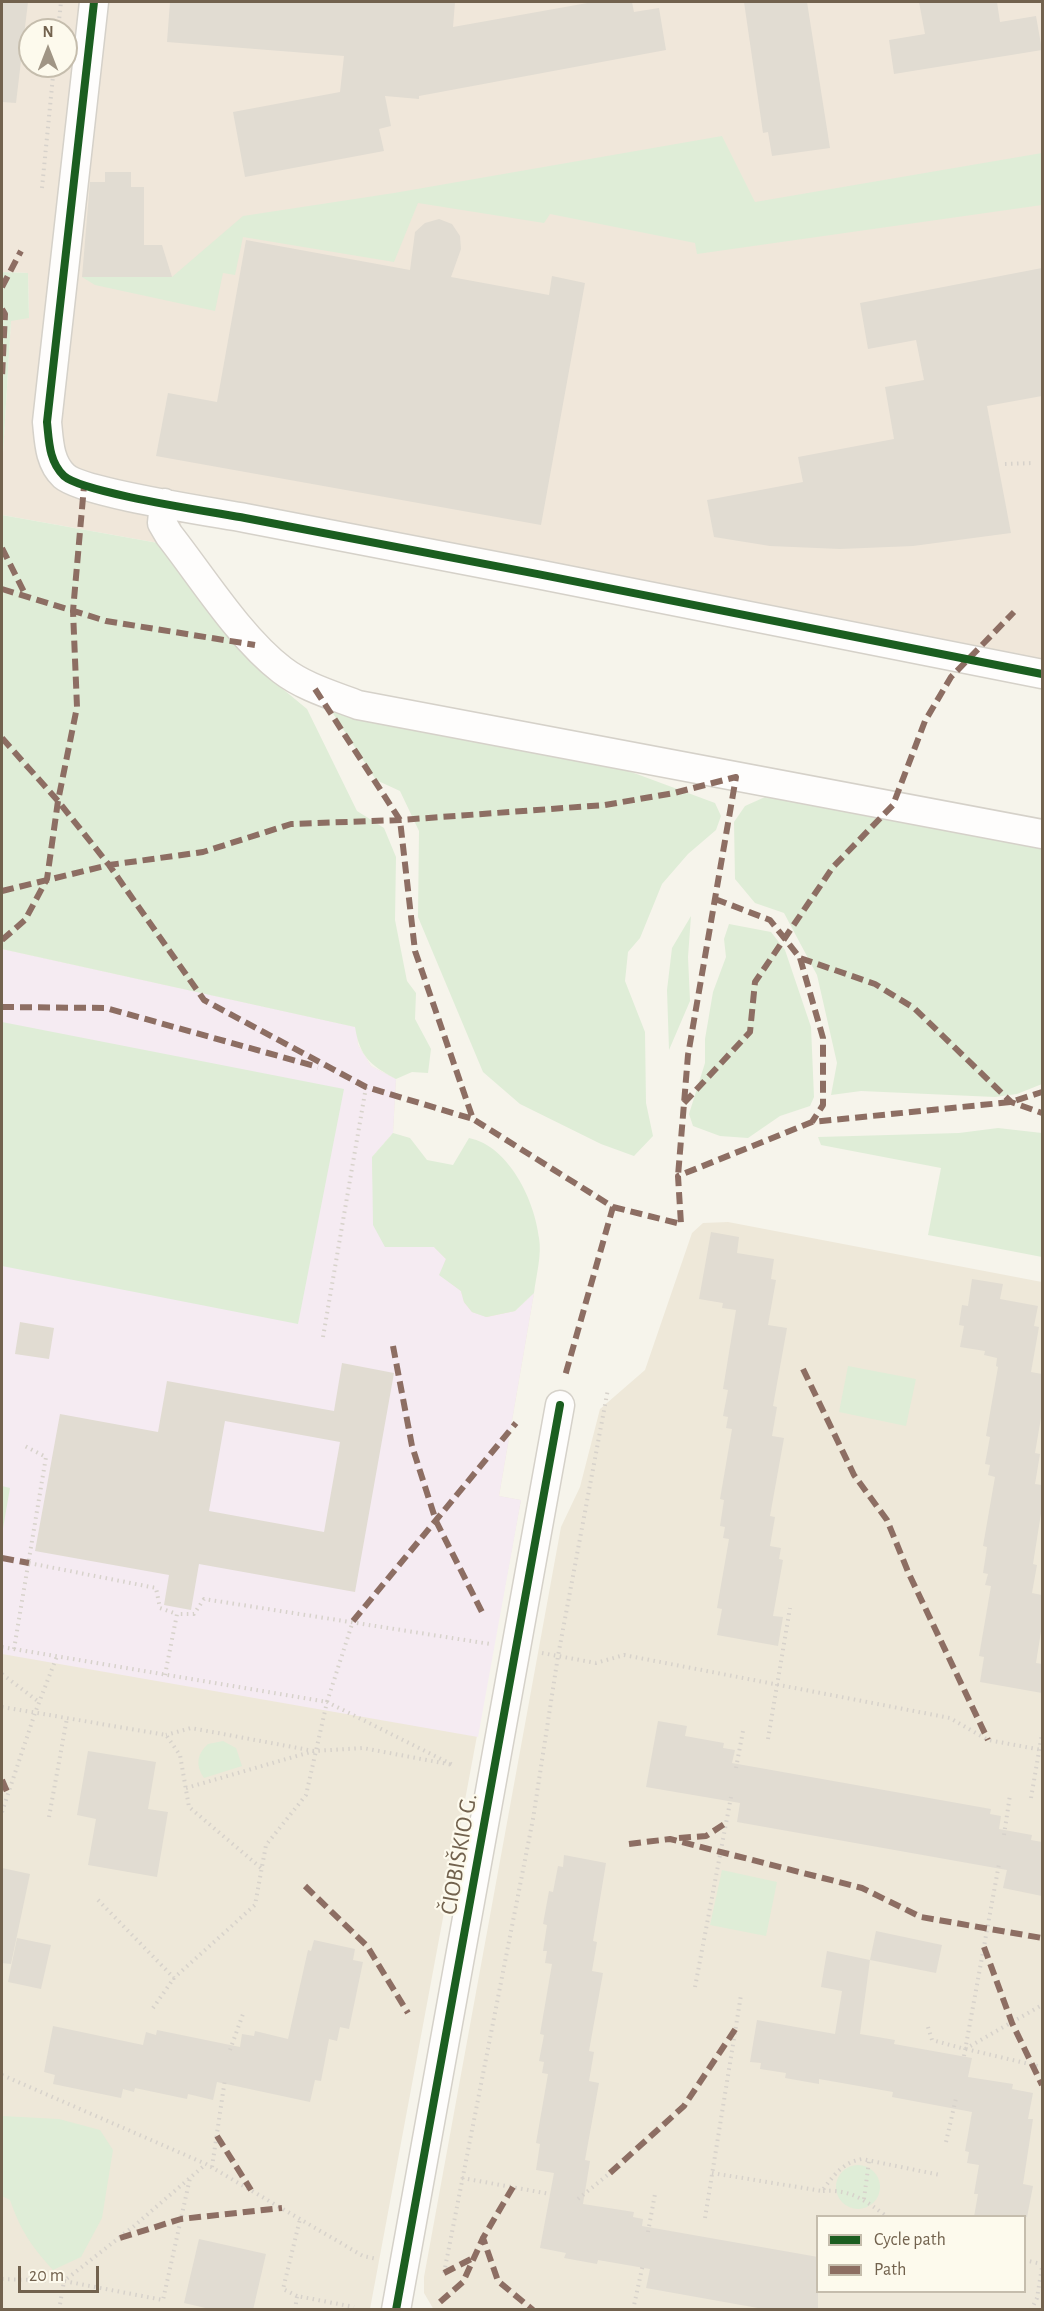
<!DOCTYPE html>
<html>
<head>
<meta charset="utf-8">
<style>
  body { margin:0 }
  #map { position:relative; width:1044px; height:2311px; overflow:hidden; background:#f6f4eb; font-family:"Alegreya Sans",sans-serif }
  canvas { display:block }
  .frame { position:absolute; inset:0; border:3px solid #72624e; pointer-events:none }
  .legend { position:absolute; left:816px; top:2215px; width:210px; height:78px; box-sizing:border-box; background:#fdfaed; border:2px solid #c5bdad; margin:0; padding:8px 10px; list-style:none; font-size:18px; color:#72624e }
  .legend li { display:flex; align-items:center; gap:12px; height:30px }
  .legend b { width:30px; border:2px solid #c5bdad }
  .north { position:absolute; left:18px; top:18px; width:60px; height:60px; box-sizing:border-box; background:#fdfaed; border:2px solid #c5bdad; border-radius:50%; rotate:0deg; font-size:16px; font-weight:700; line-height:24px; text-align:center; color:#72624e }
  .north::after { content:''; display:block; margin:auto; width:21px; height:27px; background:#a09585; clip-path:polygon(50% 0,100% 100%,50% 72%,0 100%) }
  .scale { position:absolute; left:18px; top:2266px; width:81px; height:27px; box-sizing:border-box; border:3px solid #72624e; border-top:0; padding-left:8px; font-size:18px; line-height:21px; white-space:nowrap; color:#72624e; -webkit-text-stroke:4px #fdfaed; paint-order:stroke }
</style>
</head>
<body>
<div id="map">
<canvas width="1044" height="2311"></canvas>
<div class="frame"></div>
<ul class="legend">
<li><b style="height:8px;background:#1b5e20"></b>Cycle path</li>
<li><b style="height:8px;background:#8d6e63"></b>Path</li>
</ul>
<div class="north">N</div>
<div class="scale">20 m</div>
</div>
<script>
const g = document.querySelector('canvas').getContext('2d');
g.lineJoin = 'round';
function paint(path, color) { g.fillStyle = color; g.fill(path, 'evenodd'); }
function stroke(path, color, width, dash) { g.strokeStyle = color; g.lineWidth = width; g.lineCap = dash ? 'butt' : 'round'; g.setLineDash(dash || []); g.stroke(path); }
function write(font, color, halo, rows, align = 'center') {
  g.font = font + ' "Alegreya Sans",sans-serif'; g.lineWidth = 4.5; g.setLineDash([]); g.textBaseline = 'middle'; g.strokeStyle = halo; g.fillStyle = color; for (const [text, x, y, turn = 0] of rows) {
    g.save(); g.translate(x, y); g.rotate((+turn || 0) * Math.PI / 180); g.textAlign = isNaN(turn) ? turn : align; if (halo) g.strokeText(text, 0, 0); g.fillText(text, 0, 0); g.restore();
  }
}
const residential = new Path2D(`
  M 2,949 L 356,1027 L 358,1045 L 371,1066 L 396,1079 L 393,1133 L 372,1157 L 515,1311 L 534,1293 L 499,1496 L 521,1500 L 370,2309 L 2,2310 Z
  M 728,1222 L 1042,1282 L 1042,2309 L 434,2310 L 424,2293 L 424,2277 L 561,1527 L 580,1487 L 600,1409 L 645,1370 L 692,1233 L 703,1223 ZM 818,2216 L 1024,2216 L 1024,2292 L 818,2292 Z`);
const commercial = new Path2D(`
  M 2,2 L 1042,2 L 1042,685 L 184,521 L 158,543 L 2,515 L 2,470 L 11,320 L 29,317 L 28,273 L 2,272 ZM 30,30 L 66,30 L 66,66 L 30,66 Z`);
const education = new Path2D(`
  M 2,949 L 356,1027 L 358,1045 L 371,1066 L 396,1079 L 393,1133 L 372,1157 L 373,1185 L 446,1259 L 440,1275 L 461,1291 L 464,1302 L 472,1312 L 487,1317 L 515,1311 L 534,1293 L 499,1496 L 521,1500 L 478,1737 L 2,1654 Z`);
const green = new Path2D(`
  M 722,136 L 755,202 L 1042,153 L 1042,205 L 697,254 L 695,243 L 550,214 L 544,223 L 418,203 L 394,262 L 243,237 L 235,275 L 223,273 L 215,311 L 95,285 L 82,277 L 172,277 L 243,216 L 394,193 Z
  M 2,272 L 28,273 L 29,318 L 11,321 L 2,470 Z
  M 2,515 L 158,543 L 261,671 L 307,709 L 357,811 L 384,828 L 396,857 L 395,920 L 407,981 L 416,993 L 415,1019 L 431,1049 L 428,1073 L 412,1072 L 396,1079 C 370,1065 360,1057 355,1027 L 2,949 Z
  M 332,712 L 607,763 L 715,803 L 721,816 L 716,830 L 688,854 L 662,884 L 640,938 L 628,952 L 625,981 L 645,1032 L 646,1103 L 653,1136 L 634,1156 L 601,1144 L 520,1104 L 483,1072 L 418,917 L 419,831 L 400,791 L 376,780 Z
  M 765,797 L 932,821 L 1042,842 L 1042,1084 L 1017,1094 L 995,1097 L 861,1091 L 831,1095 L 837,1063 L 817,975 L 784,913 L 755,903 L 735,879 L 734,822 L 745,806 Z
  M 691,916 L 688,957 L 690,1001 L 669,1050 L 667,990 L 672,948 Z
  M 729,924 L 771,932 L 785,950 L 811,1027 L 814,1097 L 810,1106 L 780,1116 L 748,1138 L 720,1136 L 693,1126 L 689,1114 L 705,1063 L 705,1039 L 713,992 L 726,957 L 724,939 Z
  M 2,1022 L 344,1089 L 298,1324 L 2,1266 Z
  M 998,1128 L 1042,1133 L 1042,1257 L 928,1235 L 941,1168 L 821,1145 L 818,1137 L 959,1133 Z
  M 393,1133 L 410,1138 L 427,1160 L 453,1165 L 469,1138 C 509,1146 535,1201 539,1238 C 542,1255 536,1276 534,1293 L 515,1311 L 486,1317 L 472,1312 L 464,1302 L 461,1291 L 439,1275 L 446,1259 L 434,1247 L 385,1247 L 373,1225 L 372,1157 Z
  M 848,1366 L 916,1379 L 906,1426 L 839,1412 Z
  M 2,1486 L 10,1488 L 2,1534 Z
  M 223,1741 L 236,1748 L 242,1766 L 204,1778 C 195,1765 197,1754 208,1744 Z
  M 722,1870 L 777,1882 L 766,1936 L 710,1925 Z
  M 2,2116 L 59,2119 L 100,2130 L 113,2150 L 102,2218 L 81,2257 L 53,2270 C 31,2246 21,2231 10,2200 L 2,2196 Z
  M836 2187a22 22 0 1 1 44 0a22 22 0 1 1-44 0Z`);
const building = new Path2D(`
  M 2,2 L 28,2 L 16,103 L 2,102 Z
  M 170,2 L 455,2 L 453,27 L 593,2 L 632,2 L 634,12 L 659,8 L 666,50 L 419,96 L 419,99 L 385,96 L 391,126 L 379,129 L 384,151 L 245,177 L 233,112 L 340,92 L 344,56 L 167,42 Z
  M 744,2 L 807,2 L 830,148 L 772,156 L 768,132 L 763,133 Z
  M 919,2 L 997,2 L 1000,22 L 1036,16 L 1042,50 L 894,74 L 889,40 L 925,34 Z
  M 105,172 L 131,172 L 131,187 L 144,187 L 144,245 L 162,245 L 172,277 L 82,277 L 90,182 L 105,182 Z
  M 439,219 L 452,224 L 460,236 L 461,249 L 451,277 L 549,295 L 552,276 L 585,283 L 541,525 L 156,456 L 168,393 L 217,402 L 246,240 L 410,270 L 415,232 L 425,223 Z
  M 1042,268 L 1042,396 L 987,406 L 1011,533 L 913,546 L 840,549 L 770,546 L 714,537 L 707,500 L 803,482 L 798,457 L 894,439 L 885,387 L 924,380 L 916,340 L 868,349 L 860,303 Z
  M 711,1232 L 739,1237 L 737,1253 L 774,1259 L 771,1279 L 776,1280 L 768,1325 L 787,1328 L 773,1406 L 777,1407 L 772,1436 L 784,1438 L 770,1516 L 775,1517 L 770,1546 L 781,1548 L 779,1559 L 783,1560 L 773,1616 L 783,1617 L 778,1646 L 717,1635 L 722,1609 L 717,1608 L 729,1539 L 723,1538 L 725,1527 L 720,1526 L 724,1500 L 720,1499 L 732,1429 L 726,1428 L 728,1417 L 723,1416 L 728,1390 L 723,1389 L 736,1310 L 722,1308 L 723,1303 L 699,1299 Z
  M 972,1279 L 1003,1284 L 1000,1299 L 1038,1306 L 1034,1326 L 1039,1327 L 1031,1372 L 1042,1374 L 1042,1412 L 1035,1453 L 1040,1454 L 1035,1484 L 1042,1485 L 1042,1507 L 1033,1564 L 1037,1565 L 1032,1593 L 1042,1595 L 1042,1625 L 1036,1663 L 1042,1664 L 1042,1693 L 980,1682 L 984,1657 L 979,1656 L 991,1586 L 985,1585 L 988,1574 L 983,1573 L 987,1547 L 983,1546 L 995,1477 L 988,1475 L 990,1465 L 985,1464 L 990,1437 L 986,1436 L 998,1367 L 996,1366 L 997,1358 L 984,1355 L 985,1351 L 960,1347 L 964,1326 L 959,1325 L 962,1305 L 968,1306 Z
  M 20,1322 L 54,1328 L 49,1359 L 15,1354 Z
  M 342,1363 L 394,1373 L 355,1592 L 199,1564 L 191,1610 L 164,1605 L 169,1575 L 35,1551 L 60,1414 L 158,1432 L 167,1381 L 334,1411 ZM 225,1421 L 340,1442 L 324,1532 L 209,1511 Z
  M 658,1721 L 687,1726 L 685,1736 L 724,1743 L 723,1748 L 735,1750 L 732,1763 L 991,1809 L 990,1814 L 1001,1816 L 999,1829 L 1032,1835 L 1031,1840 L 1042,1842 L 1042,1896 L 1003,1888 L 1007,1870 L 737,1822 L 740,1803 L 646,1787 Z
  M 88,1751 L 156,1762 L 148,1809 L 168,1812 L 157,1877 L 88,1865 L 96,1819 L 77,1815 Z
  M 564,1855 L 606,1863 L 593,1941 L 597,1942 L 592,1971 L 603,1973 L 589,2051 L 594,2052 L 589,2081 L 599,2083 L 585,2160 L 590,2161 L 583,2204 L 634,2212 L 633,2217 L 643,2219 L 642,2226 L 818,2257 L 818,2310 L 769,2310 L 646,2288 L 650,2269 L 598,2260 L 597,2264 L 564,2258 L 566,2253 L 540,2248 L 554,2173 L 536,2170 L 540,2144 L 536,2143 L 548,2074 L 542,2073 L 544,2062 L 539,2061 L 544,2035 L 540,2034 L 552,1964 L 545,1963 L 547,1951 L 543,1951 L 547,1925 L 543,1924 L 549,1891 L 553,1892 L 558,1866 L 563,1867 Z
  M 2,1868 L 30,1874 L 11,1964 L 2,1963 Z
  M 876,1931 L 942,1945 L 936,1973 L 870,1960 Z
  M 17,1938 L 51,1945 L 41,1989 L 8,1982 Z
  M 314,1940 L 355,1949 L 353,1960 L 363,1962 L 349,2029 L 340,2027 L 337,2041 L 329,2039 L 321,2081 L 315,2080 L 310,2102 L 217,2082 L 213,2100 L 188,2094 L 187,2099 L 135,2088 L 134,2092 L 123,2089 L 121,2098 L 53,2084 L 55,2075 L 44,2072 L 53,2026 L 143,2045 L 146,2032 L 156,2035 L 157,2030 L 240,2047 L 242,2034 L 254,2036 L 255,2031 L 288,2039 L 308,1950 L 311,1951 Z
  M 827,1951 L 870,1960 L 860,2034 L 895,2040 L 894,2044 L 972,2058 L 968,2077 L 1013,2084 L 1012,2089 L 1033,2093 L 1028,2119 L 1033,2119 L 1023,2184 L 1033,2186 L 1027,2217 L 974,2217 L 978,2194 L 974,2194 L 979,2165 L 967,2163 L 969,2152 L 965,2151 L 972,2112 L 892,2097 L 893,2092 L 819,2079 L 819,2084 L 785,2078 L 786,2073 L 760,2069 L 761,2063 L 750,2062 L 757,2020 L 835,2034 L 842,1991 L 821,1987 Z
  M 199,2239 L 266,2254 L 253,2310 L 214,2310 L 184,2303 Z`);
const path = new Path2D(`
  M 58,30 L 61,2
  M 42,188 L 54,66
  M 1005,464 L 1034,463
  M 323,1337 L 366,1087
  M 29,1563 L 156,1588 L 160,1608 L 177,1614
  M 2,1647 L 327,1702 L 353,1621
  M 14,1649 L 46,1457 L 23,1445
  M 542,1653 L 596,1663 L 624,1655 L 950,1718 L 988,1740 L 1042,1750
  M 2,1674 L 39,1702
  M 165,1675 L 177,1614 L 194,1614 L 204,1599 L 490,1644
  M 2,1707 L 166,1735 L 180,1755 L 189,1807 L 261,1868
  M 768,1739 L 790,1608
  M 736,1768 L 743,1731
  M 186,1788 L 314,1751
  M 1031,1798 L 1042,1734
  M 2,1812 L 35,1713 L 57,1656
  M 49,1817 L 67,1718
  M 1004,1835 L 1010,1795
  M 98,1900 L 174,1978 L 255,1905 L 266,1845 L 306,1795 L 327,1702 L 453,1765 L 363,1748 L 314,1751 L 191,1728 L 166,1735
  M 695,1987 L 731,1797
  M 153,2008 L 174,1978
  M 928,2027 L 932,2040 L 965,2049 L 1042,2005
  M 966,2049 L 1042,2067
  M 230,2050 L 243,2014
  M 964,2056 L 999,1864
  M 2,2075 L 206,2164 L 363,2256 L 377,2259
  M 946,2142 L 956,2098
  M 212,2167 L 225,2079
  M 712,2173 L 822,2191 C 833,2176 843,2162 862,2159 L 940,2175
  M 462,2178 L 550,2194
  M 823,2191 C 850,2189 865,2200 886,2216
  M 578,2199 L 610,2173
  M 864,2199 L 869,2161
  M 705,2218 L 741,1995
  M 648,2232 L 655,2194
  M 1024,2260 L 1042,2264
  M 444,2273 L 533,1819 L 558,1656 L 608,1389
  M 2,2279 L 64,2281 L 134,2226 L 206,2164
  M 297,2296 L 283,2289 L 300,2219
  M 59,2310 L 64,2281 L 163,2300 L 190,2178
  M 295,2310 L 297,2296 L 354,2307
  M 633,2310 L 643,2264
  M 1031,2310 L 1037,2298 L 1042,2267`);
const street = new Path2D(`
  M 94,2 L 47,422 C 49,441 49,462 64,476 C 83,493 213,512 245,518 C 511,568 777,621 1042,674
  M 164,503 L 162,523 L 169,535 C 202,577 240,638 282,670 C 304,687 332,695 358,705 L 1042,834
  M 396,2310 L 560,1405`);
const quiet = new Path2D(`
  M 2,287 L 21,251
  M 2,309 L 5,314 L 2,377
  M 2,548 L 26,596
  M 2,589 L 106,621 L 255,645
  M 315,689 L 400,820 L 415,951 L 473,1119 L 613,1207 L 565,1376
  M 2,738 L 58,801 L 109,865 L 204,1000 L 366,1087 L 473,1119
  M 2,891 L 109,865 L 203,852 L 291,824 L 400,820 L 605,805 L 674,793 L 736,777 L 688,1055 L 678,1176
  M 715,899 L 770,920 L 800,958 L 875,984 L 914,1008 L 1011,1102 L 1042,1113
  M 2,940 L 25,920 L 47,879 L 58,801 L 77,707 L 73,611 L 84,486
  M 800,958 L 823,1038 L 823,1105 L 812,1122
  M 2,1007 L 106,1008 L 318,1067
  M 684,1103 L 750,1032 L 755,982 L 833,867 L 893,805 L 925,721 L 951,677 L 1014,612
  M 613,1207 L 681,1224 L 678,1176 L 812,1122 L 1011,1102 L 1042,1092
  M 393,1346 L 412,1446 L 436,1521 L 482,1612
  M 803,1369 L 854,1475 L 887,1520 L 909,1574 L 988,1740
  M 2,1558 L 29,1563
  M 353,1621 L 516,1423
  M 2,1780 L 8,1794
  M 679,1838 L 706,1836 L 726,1823
  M 629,1844 L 670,1839 L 862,1888 L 921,1917 L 1042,1938
  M 305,1886 L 367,1946 L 408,2013
  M 984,1947 L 1012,2023 L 1042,2085
  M 217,2136 L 251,2190
  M 610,2173 L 684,2106 L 736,2028
  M 513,2187 L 483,2238 L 498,2281 L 533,2310
  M 120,2238 L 181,2219 L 282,2208
  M 444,2273 L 475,2257
  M 440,2302 L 463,2282 L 483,2238`);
const cycleway = new Path2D(`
  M 94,2 L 47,422 C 49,441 49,462 64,476 C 83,493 213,512 245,518 C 511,568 777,621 1042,674
  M 396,2310 L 560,1405`);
const streetNames = [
  ["ČIOBIŠKIO G.",459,1854,-80]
];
paint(residential, '#eee8d9');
paint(commercial, '#f0e7da');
paint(education, '#f5ebf2');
paint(green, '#dfedd7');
paint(building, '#e1dcd2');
stroke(street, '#d5d1c9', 31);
stroke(path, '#d7d2cb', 4, [1.5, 4.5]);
stroke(street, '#fefdfc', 28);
stroke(quiet, '#8d6e63', 6, [12, 6]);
stroke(cycleway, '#1b5e20', 8);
write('24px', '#72624e', '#fdfaed', streetNames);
</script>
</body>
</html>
